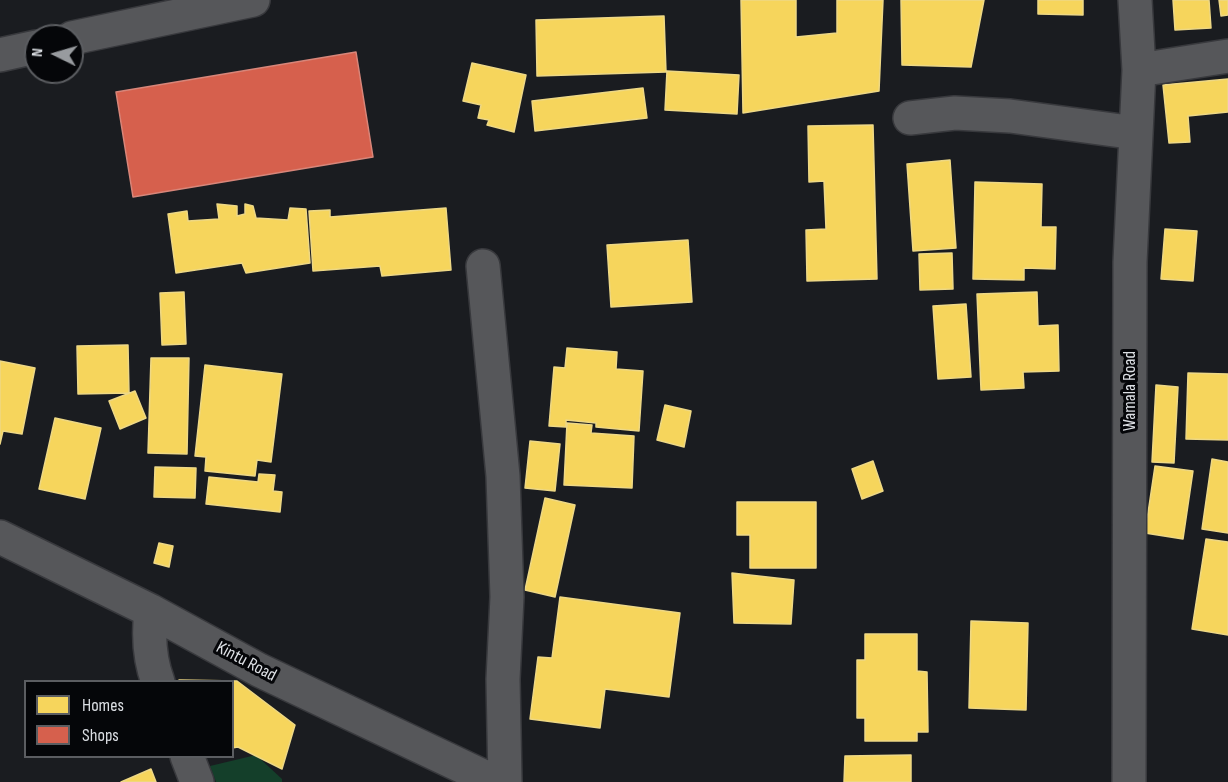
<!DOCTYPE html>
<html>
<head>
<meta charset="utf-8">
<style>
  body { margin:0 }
  #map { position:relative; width:1228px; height:782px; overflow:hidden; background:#1a1c20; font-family:"Sofia Sans Condensed",sans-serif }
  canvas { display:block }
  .legend { position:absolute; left:24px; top:680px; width:210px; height:78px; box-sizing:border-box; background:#050609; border:2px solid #5b5d61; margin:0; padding:8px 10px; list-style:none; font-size:18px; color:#dcdfe4 }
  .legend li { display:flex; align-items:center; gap:12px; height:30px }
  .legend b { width:30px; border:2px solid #5b5d61 }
  .north { position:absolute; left:24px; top:24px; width:60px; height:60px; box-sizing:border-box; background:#050609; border:2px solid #5b5d61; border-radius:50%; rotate:275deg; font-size:16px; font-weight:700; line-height:24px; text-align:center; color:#dcdfe4 }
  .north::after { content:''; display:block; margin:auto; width:21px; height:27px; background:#989b9f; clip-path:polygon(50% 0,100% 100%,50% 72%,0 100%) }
</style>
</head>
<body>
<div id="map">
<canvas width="1228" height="782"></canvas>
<ul class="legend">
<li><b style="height:16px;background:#f6d55c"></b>Homes</li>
<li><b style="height:16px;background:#d6604d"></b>Shops</li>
</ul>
<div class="north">N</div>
</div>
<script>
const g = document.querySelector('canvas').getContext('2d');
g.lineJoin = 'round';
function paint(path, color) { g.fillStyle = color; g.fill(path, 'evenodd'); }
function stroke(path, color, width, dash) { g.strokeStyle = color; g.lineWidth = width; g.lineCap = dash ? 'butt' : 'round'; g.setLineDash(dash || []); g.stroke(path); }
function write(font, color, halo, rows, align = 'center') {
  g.font = font + ' "Sofia Sans Condensed",sans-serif'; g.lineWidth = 6; g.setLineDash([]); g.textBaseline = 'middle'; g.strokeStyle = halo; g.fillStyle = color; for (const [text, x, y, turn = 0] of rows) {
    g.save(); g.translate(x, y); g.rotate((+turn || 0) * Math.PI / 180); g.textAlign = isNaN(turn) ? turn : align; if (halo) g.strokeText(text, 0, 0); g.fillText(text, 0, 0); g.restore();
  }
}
const green = new Path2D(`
  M 256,755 L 282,779 L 282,782 L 216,782 L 210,766 Z`);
const homes = new Path2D(`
  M 741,0 L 796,0 L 796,37 L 837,33 L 837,0 L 883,0 L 879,91 L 743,113 Z
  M 901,0 L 984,0 L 971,67 L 902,65 Z
  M 1038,0 L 1083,0 L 1083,15 L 1038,14 Z
  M 1173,0 L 1209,0 L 1211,28 L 1175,30 Z
  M 1219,0 L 1228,0 L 1228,15 L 1221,16 Z
  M 664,16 L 666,72 L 537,76 L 536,20 Z
  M 472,63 L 526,75 L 514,132 L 487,125 L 489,120 L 478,118 L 481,105 L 463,101 Z
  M 667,71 L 739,75 L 737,114 L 665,110 Z
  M 1228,79 L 1228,112 L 1188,116 L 1190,142 L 1169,143 L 1163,85 Z
  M 643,88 L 647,118 L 535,131 L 532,101 Z
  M 873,125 L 877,279 L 807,281 L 806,230 L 826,229 L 824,181 L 809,182 L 808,126 Z
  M 950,160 L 956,248 L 913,251 L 907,164 Z
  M 975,182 L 1042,184 L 1041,227 L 1056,227 L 1055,269 L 1024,268 L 1024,280 L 973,279 Z
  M 217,204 L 237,206 L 237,216 L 245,214 L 245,204 L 253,206 L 256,218 L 288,220 L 290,208 L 306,209 L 310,263 L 246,273 L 242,263 L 176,273 L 168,214 L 187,211 L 188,221 L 219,219 Z
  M 446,208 L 451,270 L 382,276 L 380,266 L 313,271 L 309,211 L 330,210 L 330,217 Z
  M 1165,229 L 1197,231 L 1193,281 L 1161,279 Z
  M 688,240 L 692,302 L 611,307 L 607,245 Z
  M 952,253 L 953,289 L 920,290 L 919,254 Z
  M 184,292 L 186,344 L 162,345 L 160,293 Z
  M 1037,292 L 1038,326 L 1058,325 L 1059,371 L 1023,372 L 1024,388 L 981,390 L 977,294 Z
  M 966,304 L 971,377 L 938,379 L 933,306 Z
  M 128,345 L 129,393 L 78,394 L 77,346 Z
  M 567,348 L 617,352 L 616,369 L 643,371 L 639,431 L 596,427 L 596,423 L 566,420 L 566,427 L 549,426 L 554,367 L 565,368 Z
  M 151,358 L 189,358 L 187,454 L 148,453 Z
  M 0,361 L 35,368 L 22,434 L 3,431 L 0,444 Z
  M 205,365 L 282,374 L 271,462 L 257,460 L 255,476 L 205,471 L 206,457 L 195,456 Z
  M 1188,373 L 1228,374 L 1228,440 L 1186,439 Z
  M 1156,385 L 1178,387 L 1174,463 L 1152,462 Z
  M 135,391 L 146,418 L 120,429 L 109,401 Z
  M 665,405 L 691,411 L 684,447 L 657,440 Z
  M 55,418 L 101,428 L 85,499 L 39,489 Z
  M 567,423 L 592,425 L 591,433 L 634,436 L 632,488 L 564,485 Z
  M 530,441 L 560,444 L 555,491 L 525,488 Z
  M 1212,459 L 1228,462 L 1228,533 L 1202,529 Z
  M 873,461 L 883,491 L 862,499 L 852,469 Z
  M 1155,466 L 1193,471 L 1183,539 L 1145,533 Z
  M 155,467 L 196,468 L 195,498 L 154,497 Z
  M 259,474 L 275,475 L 273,491 L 282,492 L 280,512 L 206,504 L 209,477 L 258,482 Z
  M 545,498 L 575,505 L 555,597 L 525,590 Z
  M 737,502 L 816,502 L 816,568 L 750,568 L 750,535 L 737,535 Z
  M 1206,539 L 1228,542 L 1228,635 L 1192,629 Z
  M 159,543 L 173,546 L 169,567 L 154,563 Z
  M 732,573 L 794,580 L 791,624 L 734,623 Z
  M 560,597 L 680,613 L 669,697 L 605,689 L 600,728 L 530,719 L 538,657 L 552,658 Z
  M 971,621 L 1028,623 L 1026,710 L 969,708 Z
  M 865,634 L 917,634 L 917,671 L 927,672 L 928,732 L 917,732 L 917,741 L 865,741 L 865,718 L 857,718 L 857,660 L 865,660 Z
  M 179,680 L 237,681 L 295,725 L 282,769 L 238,747 L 232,748 L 232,682 L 179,682 Z
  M 911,755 L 911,782 L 844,782 L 845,756 Z
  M 151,769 L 156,782 L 121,782 Z`);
const shops = new Path2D(`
  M 356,52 L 373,157 L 133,197 L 116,92 Z`);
const minor = new Path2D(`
  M 72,38 L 253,0
  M 0,55 L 36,47
  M 1139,70 L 1228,56
  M 910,118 L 955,113 L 1010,116 L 1136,133
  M 483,266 L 503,476 L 507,597 L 503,679 L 505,782
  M 0,537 L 151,611 L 259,670 L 495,782
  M 151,611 C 148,636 149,658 158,682
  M 187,756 L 197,782
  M 1129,782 L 1130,262 L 1139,70 L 1135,0`);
const streetNames = [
  ["Wamala Road",1130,391,-90],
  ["Kintu Road",246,662,28]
];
paint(green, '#143f2a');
paint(homes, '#f6d55c');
stroke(homes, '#eed885', 1.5);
paint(shops, '#d6604d');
stroke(shops, '#d8867a', 1.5);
stroke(minor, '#38393d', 36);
stroke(minor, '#56575a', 33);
write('18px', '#dcdfe4', '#050609', streetNames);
</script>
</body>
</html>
